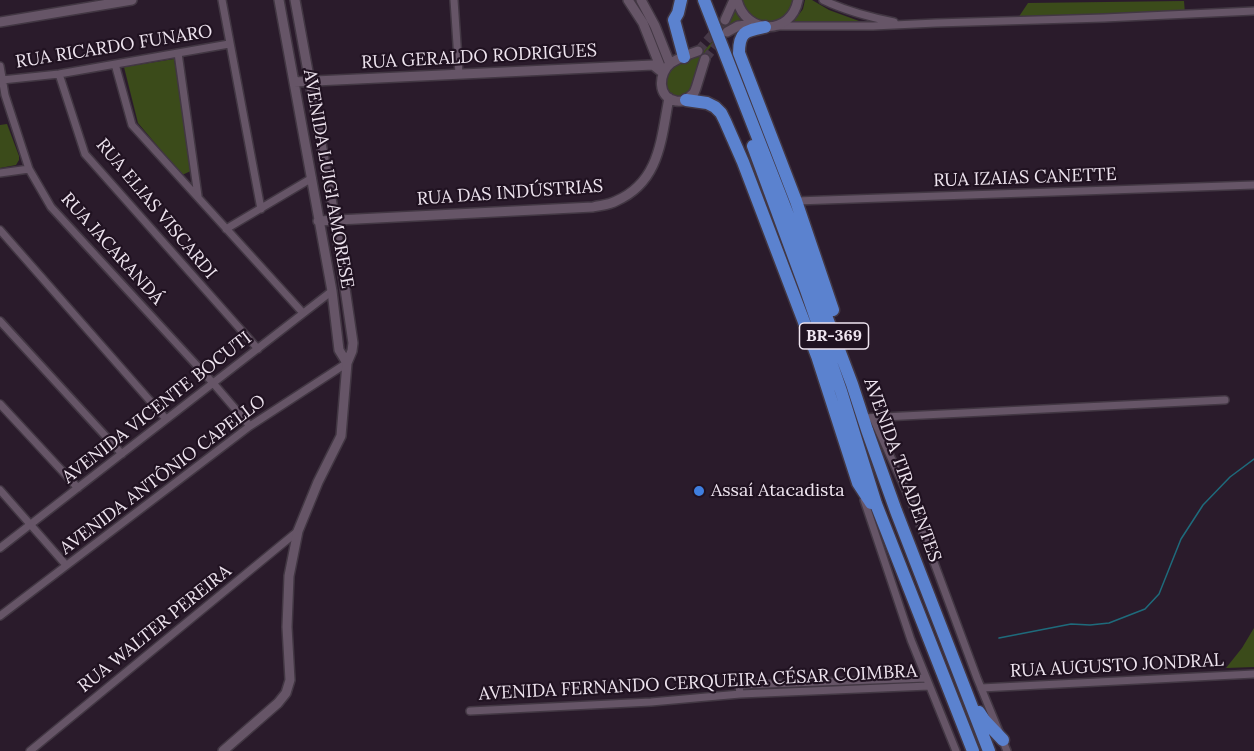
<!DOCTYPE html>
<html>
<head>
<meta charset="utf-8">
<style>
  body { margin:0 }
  canvas { display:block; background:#2a1b2b }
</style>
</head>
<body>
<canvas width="1254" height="751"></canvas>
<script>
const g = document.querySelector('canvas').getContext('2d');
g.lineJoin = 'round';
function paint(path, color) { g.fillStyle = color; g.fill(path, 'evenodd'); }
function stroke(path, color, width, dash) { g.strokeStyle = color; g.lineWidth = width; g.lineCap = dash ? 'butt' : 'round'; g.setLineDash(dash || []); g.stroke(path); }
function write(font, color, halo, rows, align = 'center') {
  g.font = font + ' Lora,serif'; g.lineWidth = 4.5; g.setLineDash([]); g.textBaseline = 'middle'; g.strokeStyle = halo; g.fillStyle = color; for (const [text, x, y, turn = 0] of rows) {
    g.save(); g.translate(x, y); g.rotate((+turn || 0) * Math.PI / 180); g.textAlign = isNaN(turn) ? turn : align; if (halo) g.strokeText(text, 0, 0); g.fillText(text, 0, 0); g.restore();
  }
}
const green = new Path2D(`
  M 742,0 L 794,0 C 783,31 753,30 742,0 Z
  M 805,0 L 812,0 L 829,10 L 859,21 L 794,21 L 803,9 Z
  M 1184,1 L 1185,14 L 1018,18 L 1028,3 Z
  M 735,10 L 742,22 C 737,25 730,26 725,30 C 718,37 701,58 698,67 C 695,76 695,87 687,93 C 669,107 654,75 679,63 C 686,60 694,59 700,54 C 710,46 729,22 735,10 Z
  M 174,59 L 193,170 L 182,175 L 138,123 L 124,67 Z
  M 7,124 L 19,156 L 19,160 L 16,165 L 0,168 L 0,125 Z
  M 1254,628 L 1254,667 L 1226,668 L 1242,648 Z`);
const stream = new Path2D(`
  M 999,638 L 1071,624 L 1090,625 L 1109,623 L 1145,609 L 1159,594 L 1181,539 L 1203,505 L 1230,477 L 1254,459`);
const secondaryTunnel = new Path2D(`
  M 698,51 L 725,20
  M 705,59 L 722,38`);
const street = new Path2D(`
  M 222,0 L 261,209
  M 454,0 L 459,74
  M 823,0 C 846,11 869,17 894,22
  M 778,26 L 873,26 L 936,23 L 1104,18 L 1254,11
  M 178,53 L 198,196
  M 115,64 L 132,125 L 303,313
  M 0,66 L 5,95 L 29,169 L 51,207 L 213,383 L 250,426
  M 59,74 L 85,154 L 258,349
  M 2,80 L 59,74 L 229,44
  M 0,173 L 29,169
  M 796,201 L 1254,185
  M 226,229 L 312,178
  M 0,230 L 166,419
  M 0,321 L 122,454
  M 0,404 L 78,488
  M 863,418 L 1225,400
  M 873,418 L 913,506 L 977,678 L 1007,751
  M 0,490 L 66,565
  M 864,500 L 911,640 L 956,751
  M 0,548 L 332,291
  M 0,616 L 250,426 L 347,363
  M 981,688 L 1254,674
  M 740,694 L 739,685 L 926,678
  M 470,711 L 651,702 L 740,694 L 929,686
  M 30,751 L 298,531`);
const secondary = new Path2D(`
  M 279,0 L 332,291 L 339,350 L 347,363
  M 628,0 L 643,23 L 662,71
  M 641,0 L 655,26 L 670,64
  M 737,0 C 746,35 791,36 798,0
  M 725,20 L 734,0
  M 0,22 L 132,0
  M 727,32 L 738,26 L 755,24
  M 698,51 C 689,54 679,58 671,63 C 658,73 657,98 676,101 C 680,102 683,101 686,100 L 694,93 L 696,88 L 705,59
  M 294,82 L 653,65 L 663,73
  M 318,221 L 593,207 C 601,205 609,205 616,201 C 660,182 661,139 669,98
  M 223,751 L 278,703 L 286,693 L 290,680 L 287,627 L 289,576 L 298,531 L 318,482 L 341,436 L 347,363 L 352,351 L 353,343 L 335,220 L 295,0`);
const highway = new Path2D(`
  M 681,0 L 678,13 L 674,20 L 684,57
  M 704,0 L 788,215 L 852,384 L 867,430 L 896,511 L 989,751
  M 765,27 C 746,31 739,31 739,53 L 796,201 L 833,310
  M 686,100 L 707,103 L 715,107 L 721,113 L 725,121 L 743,162 L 817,356 L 858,483 L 871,503
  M 753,146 L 806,290 L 841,391 L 876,504 L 973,751
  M 979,712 L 985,721 L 1003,740`);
const markers = [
  [699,491,6,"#3f7fe0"]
];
const shields = [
  [834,336,69]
];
const shieldNames = [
  ["BR-369",834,336]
];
const streetNames = [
  ["RUA RICARDO FUNARO",114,47,-9],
  ["RUA GERALDO RODRIGUES",479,57,-3],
  ["RUA IZAIAS CANETTE",1025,178,-2],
  ["AVENIDA LUIGI AMORESE",328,179,80],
  ["RUA DAS INDÚSTRIAS",510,193,-4],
  ["RUA ELIAS VISCARDI",156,209,50],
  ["RUA JACARANDÁ",112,249,48],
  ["AVENIDA VICENTE BOCUTI",157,408,-38],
  ["AVENIDA TIRADENTES",902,470,70],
  ["AVENIDA ANTÔNIO CAPELLO",163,475,-37],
  ["RUA WALTER PEREIRA",155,629,-39],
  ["RUA AUGUSTO JONDRAL",1117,666,-3],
  ["AVENIDA FERNANDO CERQUEIRA CÉSAR COIMBRA",698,683,-3]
];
const poiNames = [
  ["Assaí Atacadista",711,491]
];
paint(green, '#3b4b1a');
stroke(stream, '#1e6b7c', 1.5);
stroke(secondaryTunnel, '#473948', 9, [9, 4.5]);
stroke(street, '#423743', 10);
stroke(secondary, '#423743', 12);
stroke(highway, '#423743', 15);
stroke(street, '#665567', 7);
stroke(secondary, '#665567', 9);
stroke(highway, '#5b82cf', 12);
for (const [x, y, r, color] of markers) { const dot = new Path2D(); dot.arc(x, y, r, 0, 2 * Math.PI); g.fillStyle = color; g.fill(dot); stroke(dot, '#201221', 2); }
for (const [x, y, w] of shields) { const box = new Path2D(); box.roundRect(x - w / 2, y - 13, w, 26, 4.5); g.fillStyle = '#201221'; g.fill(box); stroke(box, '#eee4ef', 1.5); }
write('bold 16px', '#eee4ef', null, shieldNames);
write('18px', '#eee4ef', '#201221', streetNames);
write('18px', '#eee4ef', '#201221', poiNames, 'left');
</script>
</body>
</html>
